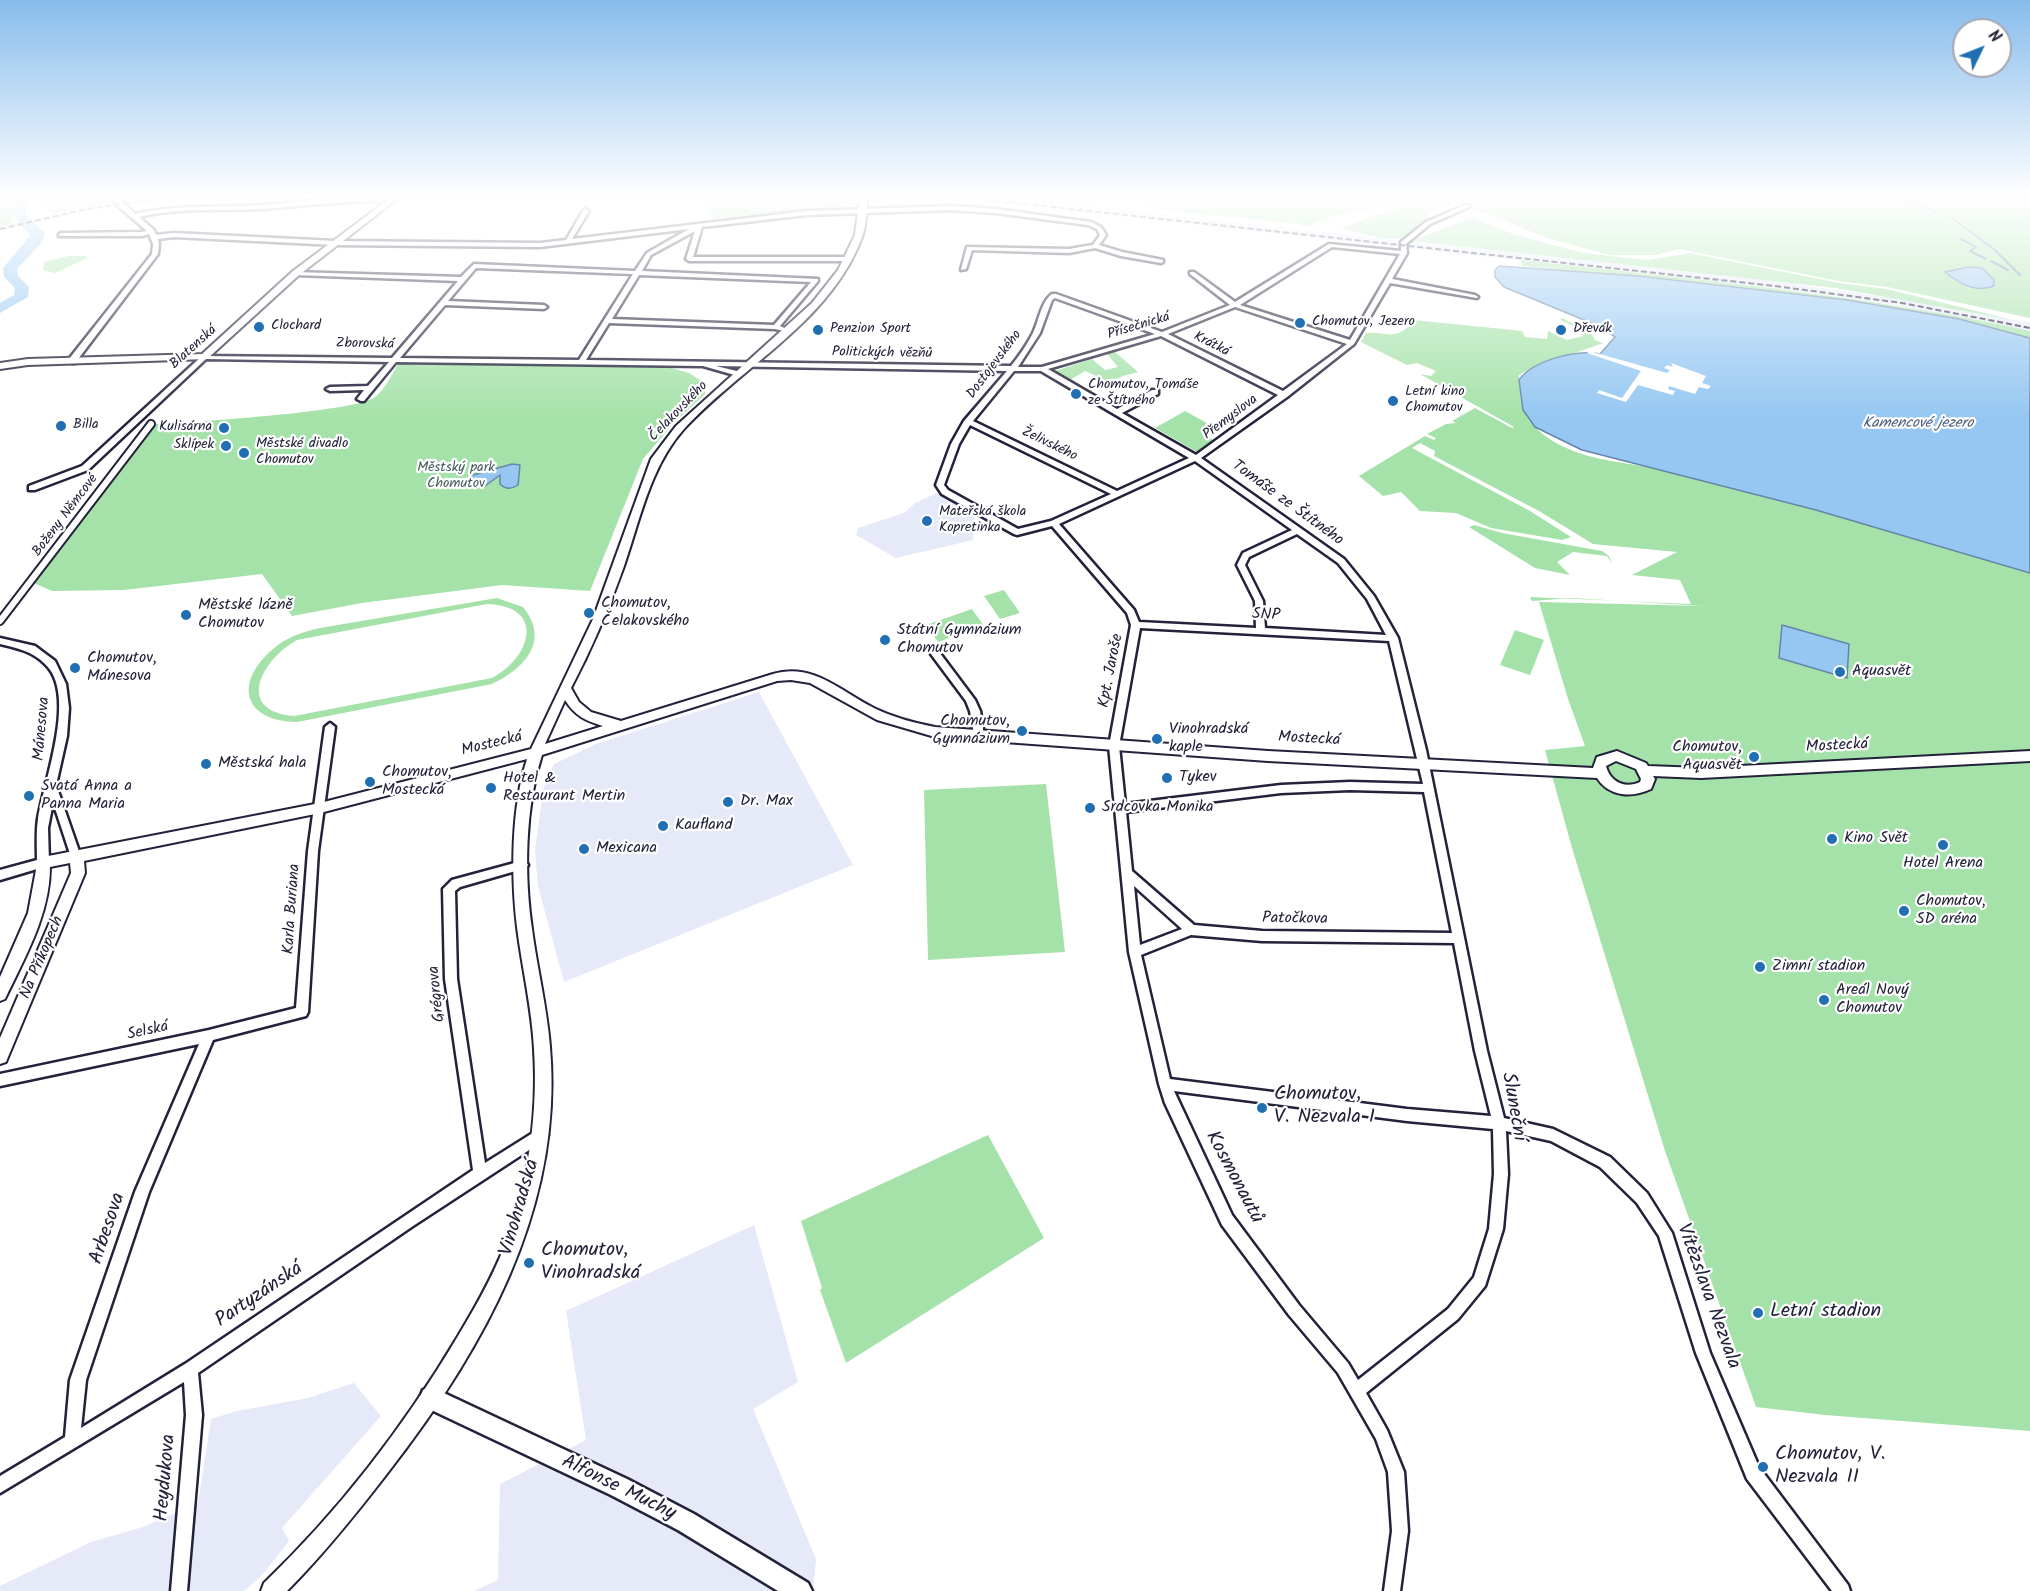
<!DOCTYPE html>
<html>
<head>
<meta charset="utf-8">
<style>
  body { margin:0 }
  #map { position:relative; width:2030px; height:1591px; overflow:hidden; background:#fff; font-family:Kalam,sans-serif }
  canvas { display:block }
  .north { position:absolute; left:1952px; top:18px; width:60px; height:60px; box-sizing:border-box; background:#fff; border:2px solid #a7a7b1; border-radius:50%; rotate:47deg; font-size:16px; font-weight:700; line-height:24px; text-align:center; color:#22223b }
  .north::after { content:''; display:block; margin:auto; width:21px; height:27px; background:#1f6fb2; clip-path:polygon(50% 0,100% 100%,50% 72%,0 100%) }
</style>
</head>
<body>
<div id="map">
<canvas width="2030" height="1591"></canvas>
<div class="north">N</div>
</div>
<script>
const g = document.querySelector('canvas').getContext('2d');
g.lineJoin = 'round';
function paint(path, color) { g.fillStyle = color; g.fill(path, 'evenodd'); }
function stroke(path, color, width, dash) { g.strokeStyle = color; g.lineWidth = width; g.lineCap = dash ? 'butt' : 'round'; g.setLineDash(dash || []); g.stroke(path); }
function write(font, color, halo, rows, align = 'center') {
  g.font = font + ' Kalam,sans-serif'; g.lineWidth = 4.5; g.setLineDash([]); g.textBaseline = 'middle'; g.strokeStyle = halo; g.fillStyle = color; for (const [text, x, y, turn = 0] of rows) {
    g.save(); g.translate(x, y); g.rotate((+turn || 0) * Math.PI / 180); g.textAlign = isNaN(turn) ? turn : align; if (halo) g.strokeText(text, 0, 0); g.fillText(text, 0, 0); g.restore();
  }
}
const built = new Path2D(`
  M 159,196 L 205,196 L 96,209 L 0,231 L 0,227 L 52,214 Z
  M 928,196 L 996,196 L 1773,281 L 1934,304 L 2030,323 L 2030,331 L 1903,306 L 1775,288 Z
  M 937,493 L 975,514 L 973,540 L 896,558 L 856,535 L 858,528 L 904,513 L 915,503 Z
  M 759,692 L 853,865 L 564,982 L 538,886 L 535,851 L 543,790 L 554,764 L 596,744 Z
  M 754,1225 L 798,1382 L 753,1409 L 816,1559 L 813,1591 L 474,1591 L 498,1580 L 500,1484 L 586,1440 L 566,1311 Z
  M 354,1383 L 381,1416 L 282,1528 L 289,1541 L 263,1574 L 244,1591 L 0,1591 L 0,1586 L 91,1542 L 143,1527 L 198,1503 L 211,1419 L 237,1411 L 308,1398 Z`);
const green = new Path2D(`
  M 0,196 L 20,196 L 11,224 L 0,227 Z
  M 40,196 L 106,196 L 110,203 L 52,214 Z
  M 691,196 L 856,196 L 856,204 L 853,206 L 755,214 L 713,220 L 699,198 Z
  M 1171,196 L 2030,196 L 2030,318 L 1887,287 L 1839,281 L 1679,249 L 1655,255 L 1609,255 L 1547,238 L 1461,204 L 1426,212 L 1430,220 C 1421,223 1418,229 1411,234 C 1391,246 1362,232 1341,228 L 1399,208 C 1369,207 1334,212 1307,227 L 1299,224 L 1158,210 L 1143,197 Z
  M 1472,217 L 1513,234 L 1583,253 L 1648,260 L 1690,253 L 1839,283 L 1887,289 L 2009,319 L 1835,288 L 1412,241 Z
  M 69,256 L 87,256 L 87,258 L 55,273 L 43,270 L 44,262 Z
  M 1520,260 C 1691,279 1862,294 2030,331 L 2030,338 L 1959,319 L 1847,300 L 1523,266 Z
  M 1562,318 L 1591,332 L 1595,340 L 1603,343 C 1574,354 1543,361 1519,375 C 1521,403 1520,416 1544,435 C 1579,462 1629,462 1670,471 C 1791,498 1912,535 2030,572 L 2030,1431 L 1825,1415 L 1756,1407 L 1665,1151 L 1572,848 L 1545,750 L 1585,746 L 1568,699 L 1539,602 L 1704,606 L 1572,598 L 1532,601 L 1530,597 L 1691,604 L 1680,580 L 1632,575 L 1677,552 L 1593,544 L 1539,511 L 1434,456 L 1435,451 L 1420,443 L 1412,448 L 1530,511 L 1571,537 L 1562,540 L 1491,528 L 1456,513 L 1420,511 L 1401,492 L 1383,496 L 1359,476 L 1425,436 L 1434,440 L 1436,438 L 1427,434 L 1446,424 L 1456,423 L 1452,421 L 1475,408 L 1512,428 L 1514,427 L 1420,374 L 1431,376 L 1436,371 L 1417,363 L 1407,365 L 1361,342 L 1366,333 C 1386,331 1396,343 1414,320 L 1522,331 L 1525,337 L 1547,339 L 1548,331 L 1567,340 L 1583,336 L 1581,334 L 1585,331 L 1560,320 Z
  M 1115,352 L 1138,372 L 1123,376 L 1091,391 L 1087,389 L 1105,380 L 1085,371 L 1070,380 L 1055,371 L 1092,359 L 1105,370 L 1118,367 L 1107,354 Z
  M 399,363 L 669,367 L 689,373 L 703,382 L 705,394 L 672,425 L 643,459 L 590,591 L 502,585 L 362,603 L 292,616 L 262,574 L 124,590 L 52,591 L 31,582 L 151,424 C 184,423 357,412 375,397 C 385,390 392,373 399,363 Z
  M 1185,411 L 1223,432 L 1213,427 L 1202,433 L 1213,440 L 1197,452 L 1155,428 Z
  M 1474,525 L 1502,533 L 1602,551 L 1609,556 L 1612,563 L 1607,556 L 1573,552 L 1557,562 L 1570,575 L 1535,568 L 1469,527 Z
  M 1004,590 L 1020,613 L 1000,619 L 984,596 Z
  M 497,598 L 523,607 C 551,641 524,669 492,684 L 297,722 C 242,721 234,682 273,649 C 286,637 303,632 320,628 ZM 487,604 C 546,606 532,657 492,678 L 294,716 C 234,711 262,659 297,640 Z
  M 972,609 L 984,626 L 938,642 L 926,625 Z
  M 1515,630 L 1544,640 L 1530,675 L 1500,665 Z
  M 1046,784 L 1065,952 L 928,960 L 924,790 Z
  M 988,1135 L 1044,1238 L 846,1363 L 820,1290 L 822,1288 L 801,1221 Z`);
const water = new Path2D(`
  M 1499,266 L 1638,276 L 1847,300 L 1959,319 L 2030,338 L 2030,573 L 1816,510 L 1582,450 L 1535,427 L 1523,410 L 1519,380 C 1533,360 1578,349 1600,354 L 1615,337 L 1601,327 L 1504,287 L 1495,277 L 1495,270 Z
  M 1969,267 L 1982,268 L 1994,280 L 1994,286 C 1975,293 1960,284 1945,272 Z
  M 512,464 L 520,465 L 518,485 C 512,489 506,490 500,484 L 500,475 L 485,486 L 460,484 L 473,475 Z
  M 1782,625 L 1849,644 L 1847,678 L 1779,658 Z`);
const pier = new Path2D(`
  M 1589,351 L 1667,373 L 1670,370 L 1664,368 L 1667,365 L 1673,367 L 1671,363 L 1706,376 L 1702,383 L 1711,386 L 1708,389 L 1699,387 L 1695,394 L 1669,386 L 1668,389 L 1675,391 L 1673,395 L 1638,385 L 1626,402 L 1597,393 L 1599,390 L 1622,398 L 1641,371 L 1587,353 Z`);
const stream = new Path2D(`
  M 1897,196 L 1935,212
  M 1952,218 L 1995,250 L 2020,275
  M 1961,239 L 1976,247 L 1970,251 L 1986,259
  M 1991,261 L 2008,270`);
const river = new Path2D(`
  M 19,196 L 31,196 L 26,212 L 30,219 L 45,234 L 42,242 L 17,269 L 18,276 L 29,287 L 28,297 L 0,313 L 0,303 L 14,295 L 15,288 L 4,277 L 3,268 L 31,235 L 19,224 L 14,212 Z`);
const pedestrian = new Path2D(`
  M 0,621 L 151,424`);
const minor = new Path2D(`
  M 111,196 L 117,196 L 135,214 C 178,204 220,208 264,205 C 303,203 344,193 383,198 L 384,199 L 381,201 C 341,201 302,206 262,209 C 221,211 180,207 139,217 L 154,230 L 156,235 L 174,233 L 336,241 L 540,243 L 566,240 L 583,211 L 586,209 L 589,211 L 572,239 L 807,211 L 951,206 L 996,209 L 1091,222 L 1101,227 L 1106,235 L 1099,245 L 1122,252 L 1163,260 L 1163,262 L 1161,263 L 1121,256 L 1095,248 L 1069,253 L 972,250 L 966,269 L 961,270 L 967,247 L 1069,249 L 1093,245 L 1100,235 L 1097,229 L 1088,225 L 996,213 L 951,210 L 807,215 L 702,227 L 693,257 L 848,257 L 851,259 L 848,261 L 689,261 L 686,259 L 695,231 L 651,255 L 642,271 L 818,279 L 818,281 L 780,326 L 789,330 L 789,332 L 775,329 L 609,323 L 586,360 L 1011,366 C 1019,356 1027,345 1033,333 C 1039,321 1041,302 1052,294 L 1056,294 L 1162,332 L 1230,305 L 1190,274 L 1190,272 L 1194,272 L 1235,302 L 1329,244 L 1401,251 L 1401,242 L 1426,222 L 1465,205 L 1469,205 L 1469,207 L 1430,224 L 1406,244 L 1407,253 L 1392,279 L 1475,295 L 1478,297 L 1477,298 L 1390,283 L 1354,344 L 1287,397 L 1201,458 L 1344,559 L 1374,596 L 1398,638 L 1426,750 L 1487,1051 L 1504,1118 L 1553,1129 L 1610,1157 L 1647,1193 L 1672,1233 L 1710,1353 L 1759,1467 L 1848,1585 L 1850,1591 L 1832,1591 L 1747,1479 L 1696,1353 L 1659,1236 L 1637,1203 L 1600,1167 L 1551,1141 L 1506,1131 L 1508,1174 L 1503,1229 L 1485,1286 L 1458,1319 L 1366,1393 L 1387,1430 L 1404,1472 L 1408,1531 L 1400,1591 L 1384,1591 L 1392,1531 L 1388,1472 L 1376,1439 L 1338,1373 L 1289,1315 L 1222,1225 L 1165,1103 L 1159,1084 L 1129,952 L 1109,746 L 1131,625 L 1127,613 L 1052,526 L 1017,535 L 1014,534 L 942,494 L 936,485 L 951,444 L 964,421 L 1007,371 L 716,366 L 741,372 L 742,374 L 738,376 L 703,366 L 396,362 L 364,401 L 361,401 L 357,399 L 364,390 L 330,391 L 326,389 L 330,387 L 368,386 L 389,362 L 206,359 L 88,470 L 35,490 L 29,490 L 29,486 L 82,466 L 202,356 L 392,358 L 458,281 L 296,275 L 293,273 L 294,272 L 461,277 L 474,264 L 635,271 L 647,253 L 689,229 L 540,247 L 336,245 L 174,237 L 158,239 L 159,244 L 158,254 L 75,363 L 72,363 L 68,361 L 69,359 L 152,254 L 153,244 L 149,234 L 142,236 L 59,236 L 59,234 L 61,233 L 142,232 L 147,231 L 117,205 ZM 1332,247 L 1400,254 L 1350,340 L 1240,305 ZM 476,268 L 633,274 L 579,360 L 400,358 L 445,305 L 544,309 L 547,307 L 544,305 L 448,301 ZM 639,275 L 811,282 L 774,325 L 612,319 ZM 1055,298 L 1155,334 L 1042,367 L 1018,367 L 1040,333 L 1052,300 ZM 1235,307 L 1347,344 L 1283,391 L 1168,334 ZM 1161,336 L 1278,395 L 1196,455 L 1122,413 L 1158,394 L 1158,390 L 1152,390 L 1117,409 L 1048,369 ZM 1014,371 L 1041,371 L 1189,458 L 1117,491 L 973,421 ZM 970,425 L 1111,494 L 1051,521 L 1018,529 L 948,490 L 944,485 L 959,444 ZM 1195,461 L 1292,530 L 1243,553 L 1237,565 L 1255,601 L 1256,628 L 1139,622 L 1134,610 L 1059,524 ZM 1297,534 L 1338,563 L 1367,599 L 1386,635 L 1265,628 L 1263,601 L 1245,565 L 1249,557 ZM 1140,628 L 1389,641 L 1423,784 L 1350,782 L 1281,785 L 1125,804 L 1119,746 ZM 1350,790 L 1424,792 L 1452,933 L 1262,931 L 1194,925 L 1132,871 L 1126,812 L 1281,793 ZM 1134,886 L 1182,929 L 1140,945 ZM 1191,935 L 1262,941 L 1454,943 L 1475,1051 L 1491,1116 L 1407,1109 L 1170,1079 L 1141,955 ZM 1174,1091 L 1407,1121 L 1493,1129 L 1494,1174 L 1489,1229 L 1474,1277 L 1448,1309 L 1358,1380 L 1348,1363 L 1299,1305 L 1232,1215 Z
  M 0,638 L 35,646 L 55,661 L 66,684 L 69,708 L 67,736 L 56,785 L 81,857 L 80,860 L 72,860 L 53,802 L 48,828 L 49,863 L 47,866 L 0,880 L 0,870 L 37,860 C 37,846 36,832 38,819 C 44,781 78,694 45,664 C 32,651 17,648 0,644 Z
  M 936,651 L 939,652 L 975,700 L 980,711 L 984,735 L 983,738 L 979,739 L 974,735 L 970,711 L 966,701 L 931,654 Z
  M 330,723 L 335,727 L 318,851 L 308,1012 L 306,1016 L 302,1017 L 213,1040 L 149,1192 L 86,1380 L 81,1428 L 185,1364 L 473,1170 L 445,979 L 443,889 L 452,880 L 522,861 L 526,862 L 528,865 L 526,868 L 460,887 L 455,891 L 457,979 L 485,1163 L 536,1131 L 541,1129 L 546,1131 L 548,1135 L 546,1139 L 413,1226 L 198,1373 L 202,1415 L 187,1591 L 171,1591 L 186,1415 L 184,1382 L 0,1493 L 0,1476 L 65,1437 L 70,1380 L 135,1192 L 199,1044 L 0,1086 L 0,1074 L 209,1030 L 296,1008 L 308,851 L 325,727 Z`);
const tertiary = new Path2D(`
  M 393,196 L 401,196 L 299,275 L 207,359 L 28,365 L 0,369 L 0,363 L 28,359 L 202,354 L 293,271 Z
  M 860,196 L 868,196 C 866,209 867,225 862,237 C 831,321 742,366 684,429 C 650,467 640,520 624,566 C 609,608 592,648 571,688 L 579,702 L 591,712 L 621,721 L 773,674 C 814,662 842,693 876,709 C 895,718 915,723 935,727 L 1268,751 L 1593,768 L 1597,757 L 1617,751 L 1646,763 L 1648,766 L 1701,768 L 2030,751 L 2030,761 L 1701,778 L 1653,776 L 1655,779 L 1651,789 C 1632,798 1609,797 1597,778 L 1268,761 L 935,737 L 877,720 L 810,683 L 791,680 L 777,681 L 542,755 C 525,808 524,874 532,929 C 537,968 547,1007 550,1047 C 564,1209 482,1352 386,1475 C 355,1515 323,1555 287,1591 L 261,1591 L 264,1583 C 339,1511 405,1425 458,1336 C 478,1303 497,1269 509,1234 C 529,1175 538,1111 534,1049 C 532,1008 522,968 517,927 C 511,876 511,808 527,759 L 320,813 L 84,861 L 85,873 L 8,1057 L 6,1062 L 0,1064 L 0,1038 L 71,873 L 70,863 L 50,867 C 50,914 25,957 5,999 L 0,1001 L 0,977 L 28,913 L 38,859 L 43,857 L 320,803 L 531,749 L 593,619 L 651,459 L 676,426 L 812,303 L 838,270 L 855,235 ZM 565,700 C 575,716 586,721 603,726 L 545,744 ZM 1616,761 L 1636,769 L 1641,779 L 1640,782 C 1625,789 1610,782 1606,766 Z`);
const secondary = new Path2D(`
  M 431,1387 L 627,1479 L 694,1514 L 808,1583 L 812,1591 L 778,1591 L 678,1530 L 611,1495 L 423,1406 L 420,1398 L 423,1390 Z`);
const rail = new Path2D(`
  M 952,196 L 1775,286 L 1902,303 L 2030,328
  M 0,229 L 86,209 L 177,196`);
const markers = [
  [1300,323,6,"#1f6fb2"],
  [259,327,6,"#1f6fb2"],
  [818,330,6,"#1f6fb2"],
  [1561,330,6,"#1f6fb2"],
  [1076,394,6,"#1f6fb2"],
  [1393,401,6,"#1f6fb2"],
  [61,426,6,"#1f6fb2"],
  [224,428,6,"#1f6fb2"],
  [226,446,6,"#1f6fb2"],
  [244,453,6,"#1f6fb2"],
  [927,521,6,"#1f6fb2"],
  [589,613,6,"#1f6fb2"],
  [186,615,6,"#1f6fb2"],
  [885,640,6,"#1f6fb2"],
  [75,668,6,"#1f6fb2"],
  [1840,672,6,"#1f6fb2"],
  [1022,731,6,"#1f6fb2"],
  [1157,739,6,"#1f6fb2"],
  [1754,757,6,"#1f6fb2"],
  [206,764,6,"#1f6fb2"],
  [1167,778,6,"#1f6fb2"],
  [370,782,6,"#1f6fb2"],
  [491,788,6,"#1f6fb2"],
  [29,796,6,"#1f6fb2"],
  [728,802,6,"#1f6fb2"],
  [1090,808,6,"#1f6fb2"],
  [663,826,6,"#1f6fb2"],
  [1832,839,6,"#1f6fb2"],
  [1943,845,6,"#1f6fb2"],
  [584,849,6,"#1f6fb2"],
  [1904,911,6,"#1f6fb2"],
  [1760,967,6,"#1f6fb2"],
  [1824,1000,6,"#1f6fb2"],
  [1262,1108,6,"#1f6fb2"],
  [529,1263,6,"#1f6fb2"],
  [1758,1313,6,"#1f6fb2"],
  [1763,1467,6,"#1f6fb2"]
];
const farPoinames = [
  ["Chomutov, Jezero",1312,323],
  ["Clochard",271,327],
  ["Penzion Sport",830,330],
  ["Dřevák",1573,330],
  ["Chomutov, Tomáše",1088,386],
  ["ze Štítného",1088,402],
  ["Letní kino",1405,393],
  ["Chomutov",1405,409],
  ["Billa",73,426],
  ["Kulisárna",212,428,"right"],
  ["Městské divadlo",256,445],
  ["Chomutov",256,461],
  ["Sklípek",214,446,"right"],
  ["Mateřská škola",939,513],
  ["Kopretinka",939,529]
];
const farStreetnames = [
  ["Přísečnická",1139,327,-17],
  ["Zborovská",365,345,1],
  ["Krátká",1211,345,27],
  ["Blatenská",194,348,-42],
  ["Politických vězňů",882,354,1],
  ["Dostojevského",995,365,-53],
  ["Čelakovského",679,412,-46],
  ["Přemyslova",1231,418,-37],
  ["Želivského",1049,445,26],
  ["Boženy Němcové",66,516,-53]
];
const farParknames = [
  ["Městský park",456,469],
  ["Chomutov",456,485]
];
const farWaternames = [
  ["Kamencové jezero",1918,424]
];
const streetNames = [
  ["Tomáše ze Štítného",1287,504,36],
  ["SNP",1266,616,3],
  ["Kpt. Jaroše",1112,671,-79],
  ["Mánesova",43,729,-85],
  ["Mostecká",1309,740,3],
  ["Mostecká",492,745,-14],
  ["Mostecká",1837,747,-3],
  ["Karla Buriana",293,909,-86],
  ["Patočkova",1295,920,1],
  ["Na Příkopech",43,958,-67],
  ["Grégrova",438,994,-96],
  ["Selská",148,1032,-12]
];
const poiNames = [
  ["Chomutov,",601,604],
  ["Čelakovského",601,622],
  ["Městské lázně",198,606],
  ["Chomutov",198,624],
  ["Státní Gymnázium",897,631],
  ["Chomutov",897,649],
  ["Chomutov,",87,659],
  ["Mánesova",87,677],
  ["Aquasvět",1852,672],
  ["Chomutov,",1010,722,"right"],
  ["Gymnázium",1010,740,"right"],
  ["Vinohradská",1169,730],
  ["kaple",1169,748],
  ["Chomutov,",1742,748,"right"],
  ["Aquasvět",1742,766,"right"],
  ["Městská hala",218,764],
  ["Chomutov,",382,773],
  ["Mostecká",382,791],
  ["Tykev",1179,778],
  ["Hotel &",503,779],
  ["Restaurant Mertin",503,797],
  ["Svatá Anna a",41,787],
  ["Panna Maria",41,805],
  ["Dr. Max",740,802],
  ["Srdcovka Monika",1102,808],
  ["Kaufland",675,826],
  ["Kino Svět",1844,839],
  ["Mexicana",596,849],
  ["Hotel Arena",1943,864,"center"],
  ["Chomutov,",1916,902],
  ["SD aréna",1916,920],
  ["Zimní stadion",1772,967],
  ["Areál Nový",1836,991],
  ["Chomutov",1836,1009]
];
const nearPoinames = [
  ["Chomutov,",1274,1096],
  ["V. Nezvala I",1274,1119],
  ["Chomutov,",541,1252],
  ["Vinohradská",541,1275],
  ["Letní stadion",1770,1313],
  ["Chomutov, V.",1775,1456],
  ["Nezvala II",1775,1479]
];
const nearStreetnames = [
  ["Sluneční",1512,1107,80],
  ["Kosmonautů",1233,1178,62],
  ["Vinohradská",521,1208,-74],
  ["Arbesova",109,1229,-71],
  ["Partyzánská",260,1296,-34],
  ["Vítězslava Nezvala",1707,1297,70],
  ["Heydukova",167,1478,-85],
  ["Alfonse Muchy",618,1489,26]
];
paint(built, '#e6e9f8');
paint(green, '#a5e2a9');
paint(water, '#95c7f2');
stroke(water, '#6785a9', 1.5);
paint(pier, '#fff');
stroke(stream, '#6785a9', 2);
paint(river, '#95c7f2');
stroke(pedestrian, '#22223b', 10);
stroke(minor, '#22223b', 5);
stroke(tertiary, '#22223b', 4);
stroke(secondary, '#22223b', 5);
stroke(pedestrian, '#fff', 6);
paint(minor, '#fff');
paint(tertiary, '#fff');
paint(secondary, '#fff');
stroke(rail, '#22223b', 2, [6, 3]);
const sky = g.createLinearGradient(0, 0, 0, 418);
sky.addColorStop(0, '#87bcec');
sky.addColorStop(0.47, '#fff');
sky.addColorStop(1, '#ffffff00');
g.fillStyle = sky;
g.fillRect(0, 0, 2030, 418);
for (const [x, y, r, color] of markers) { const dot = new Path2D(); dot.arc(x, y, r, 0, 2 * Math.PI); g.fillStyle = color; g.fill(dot); stroke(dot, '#fff', 2); }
write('14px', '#22223b', '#fff', farPoinames, 'left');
write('14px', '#22223b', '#fff', farStreetnames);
write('14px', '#495c5c', '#fff', farParknames);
write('italic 15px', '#4a5c7b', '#fff', farWaternames);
write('16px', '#22223b', '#fff', streetNames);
write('16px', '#22223b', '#fff', poiNames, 'left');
write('20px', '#22223b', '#fff', nearPoinames, 'left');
write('20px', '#22223b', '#fff', nearStreetnames);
</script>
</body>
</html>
